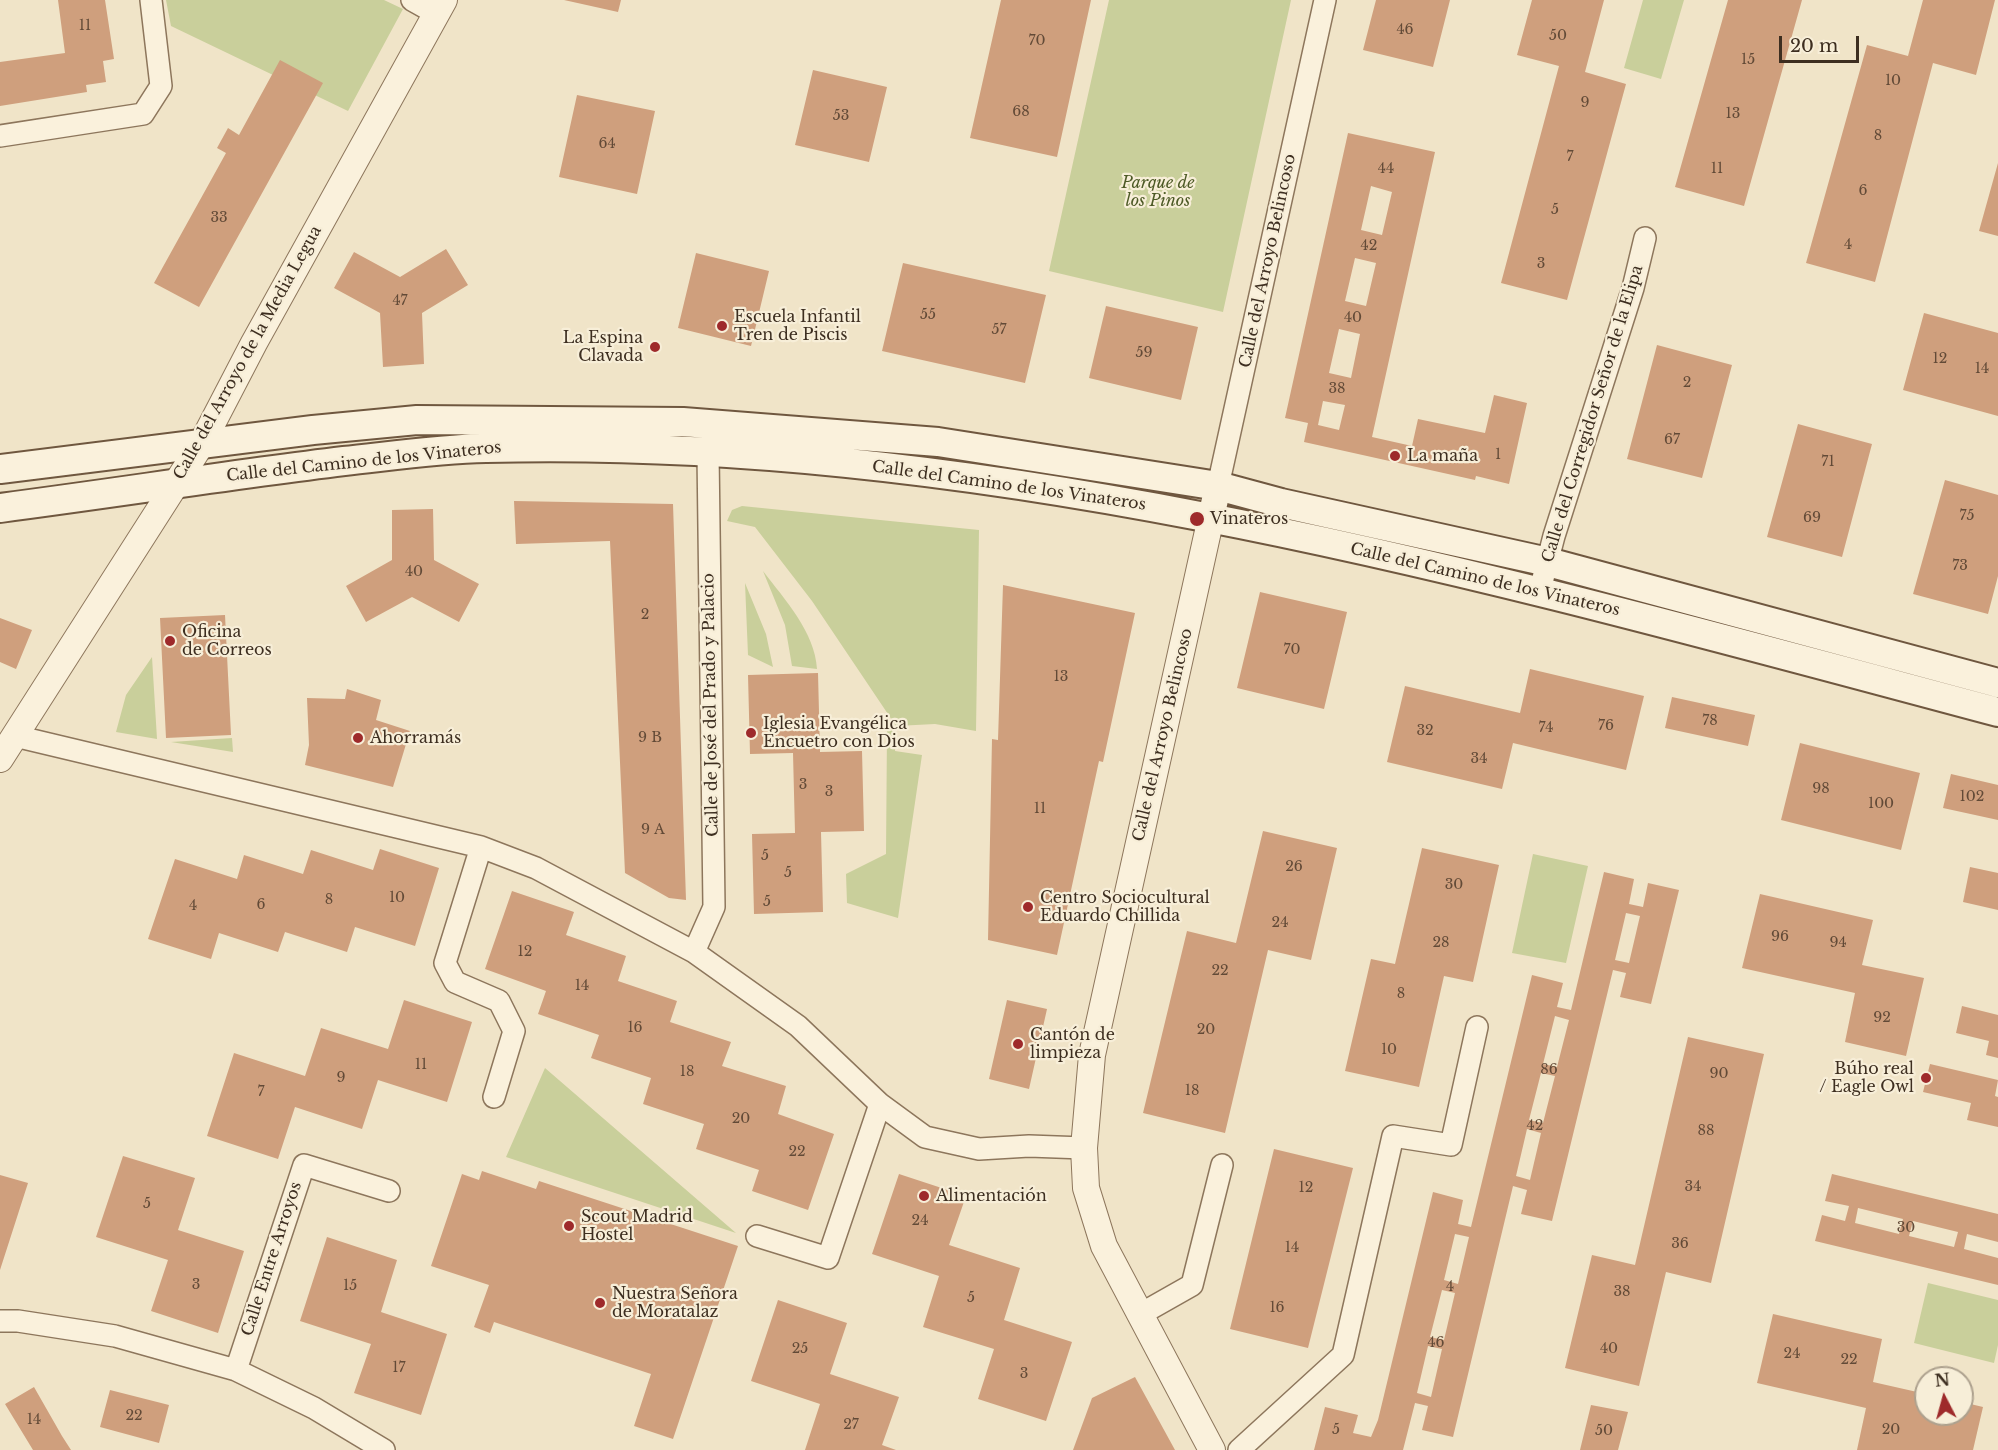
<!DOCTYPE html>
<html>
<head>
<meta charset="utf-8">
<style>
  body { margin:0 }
  #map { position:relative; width:1998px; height:1450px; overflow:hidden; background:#f0e4c8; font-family:"Libre Baskerville",serif }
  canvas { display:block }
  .north { position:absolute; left:1914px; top:1366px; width:60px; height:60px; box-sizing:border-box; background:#f7eed8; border:2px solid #ada18e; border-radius:50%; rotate:354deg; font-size:16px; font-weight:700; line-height:24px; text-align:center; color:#3d2e20 }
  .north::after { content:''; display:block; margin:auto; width:21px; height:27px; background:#9e2a2b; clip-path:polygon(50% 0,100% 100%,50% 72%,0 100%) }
  .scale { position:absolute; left:1779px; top:36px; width:80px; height:27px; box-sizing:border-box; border:3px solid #3d2e20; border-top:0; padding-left:8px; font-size:18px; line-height:21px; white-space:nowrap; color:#3d2e20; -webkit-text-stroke:4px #f7eed8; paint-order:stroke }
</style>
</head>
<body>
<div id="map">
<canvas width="1998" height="1450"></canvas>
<div class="north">N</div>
<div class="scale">20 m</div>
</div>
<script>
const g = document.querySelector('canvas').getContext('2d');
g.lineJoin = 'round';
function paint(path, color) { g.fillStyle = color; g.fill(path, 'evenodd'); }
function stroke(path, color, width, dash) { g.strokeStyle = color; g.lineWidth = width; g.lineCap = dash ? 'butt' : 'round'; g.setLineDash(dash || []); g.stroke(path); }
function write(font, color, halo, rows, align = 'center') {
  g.font = font + ' "Libre Baskerville",serif'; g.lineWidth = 4.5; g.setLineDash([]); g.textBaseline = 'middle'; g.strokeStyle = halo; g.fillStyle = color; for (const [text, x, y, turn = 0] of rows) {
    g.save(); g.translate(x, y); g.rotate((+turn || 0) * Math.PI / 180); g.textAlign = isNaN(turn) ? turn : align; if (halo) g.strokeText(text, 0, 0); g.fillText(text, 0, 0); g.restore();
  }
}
const green = new Path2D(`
  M 166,0 L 384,0 L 403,9 L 348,111 L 171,26 Z
  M 1109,0 L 1291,0 L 1223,312 L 1049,271 Z
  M 1643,0 L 1684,0 L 1661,79 L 1624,68 Z
  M 742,506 L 979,530 L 976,731 L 935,724 L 896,726 L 812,601 L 755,527 L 727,521 L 732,510 Z
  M 763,571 C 785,600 815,632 817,669 L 792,666 L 785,625 Z
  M 745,583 L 766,634 L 773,667 L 748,655 Z
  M 152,657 L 157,739 L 116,732 L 126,695 Z
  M 896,729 L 895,751 L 922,755 L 898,918 L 847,903 L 846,874 L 886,854 L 887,731 Z
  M 232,738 L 233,752 L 171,742 Z
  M 1533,854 L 1588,866 L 1566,963 L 1512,953 Z
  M 545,1068 L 736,1233 L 506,1157 Z
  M 1928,1283 L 1998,1300 L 1998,1345 L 1994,1363 L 1914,1343 Z`);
const building = new Path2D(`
  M 58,0 L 105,0 L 114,59 L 103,61 L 106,82 L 86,85 L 87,92 L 0,106 L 0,62 L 65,53 Z
  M 564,0 L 621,0 L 618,12 Z
  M 1001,0 L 1091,0 L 1057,157 L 970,138 Z
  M 1376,0 L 1450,0 L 1433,67 L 1363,50 Z
  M 1532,0 L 1604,0 L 1585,72 L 1626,84 L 1567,300 L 1501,283 L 1559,66 L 1517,55 Z
  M 1728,0 L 1802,0 L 1744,206 L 1675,187 Z
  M 1923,0 L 1995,0 L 1976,75 L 1933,63 L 1875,282 L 1806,263 L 1867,45 L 1908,56 Z
  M 280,60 L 323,83 L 199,307 L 154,283 L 226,153 L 217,148 L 228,128 L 239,135 Z
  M 813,70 L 887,87 L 869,162 L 795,145 Z
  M 577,95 L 655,111 L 637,194 L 559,177 Z
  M 1348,133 L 1435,152 L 1372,437 L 1412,446 L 1418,419 L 1485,433 L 1494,395 L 1527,403 L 1509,484 L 1476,476 L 1475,480 L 1304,442 L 1308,423 L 1285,418 ZM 1371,186 L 1392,192 L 1382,235 L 1361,230 ZM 1355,258 L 1376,263 L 1366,306 L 1345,301 ZM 1339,329 L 1360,334 L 1351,378 L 1329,373 ZM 1323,401 L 1345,405 L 1339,430 L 1318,425 Z
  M 1998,163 L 1998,236 L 1979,231 Z
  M 446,249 L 468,285 L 422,313 L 424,364 L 383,367 L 380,313 L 334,288 L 354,252 L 400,277 Z
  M 696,253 L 769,271 L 751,346 L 678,328 Z
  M 903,263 L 1046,295 L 1025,383 L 882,351 Z
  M 1106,306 L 1198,327 L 1181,400 L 1089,378 Z
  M 1924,313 L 1998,333 L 1998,416 L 1903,390 Z
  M 1657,345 L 1732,365 L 1702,478 L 1627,459 Z
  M 1798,424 L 1872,444 L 1842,557 L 1767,537 Z
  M 1945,480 L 1998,495 L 1998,576 L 1988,614 L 1913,594 Z
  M 514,501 L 673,504 L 686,900 L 669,898 L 625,873 L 610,541 L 516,544 Z
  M 433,509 L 434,560 L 479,584 L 459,622 L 412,597 L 366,622 L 346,586 L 392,560 L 392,510 Z
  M 1003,585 L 1135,613 L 1103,762 L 1099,761 L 1057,955 L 988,940 L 992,739 L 998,740 Z
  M 1260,592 L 1347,612 L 1324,709 L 1237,688 Z
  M 225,615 L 231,735 L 166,738 L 160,618 Z
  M 0,618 L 32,630 L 16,669 L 0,662 Z
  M 1530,669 L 1644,696 L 1626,770 L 1513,743 L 1502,789 L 1387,762 L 1405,686 L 1520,713 Z
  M 818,673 L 820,752 L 862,751 L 864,831 L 821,832 L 823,912 L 754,914 L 752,834 L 795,833 L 793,753 L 750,754 L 748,675 Z
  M 347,689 L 381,700 L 376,720 L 410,731 L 393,787 L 305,765 L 309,745 L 307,698 L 345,699 Z
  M 1672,697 L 1755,715 L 1748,746 L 1665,728 Z
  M 1800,743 L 1920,773 L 1901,850 L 1781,820 Z
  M 1951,774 L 1998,785 L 1998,820 L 1943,808 Z
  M 1263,831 L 1337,848 L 1311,960 L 1268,950 L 1225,1133 L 1143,1113 L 1187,931 L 1236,943 Z
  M 1422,848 L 1499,865 L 1473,982 L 1444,976 L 1419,1087 L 1345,1071 L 1371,959 L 1395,964 Z
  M 380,849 L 439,868 L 415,946 L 355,927 L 347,952 L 285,932 L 278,952 L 219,933 L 211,959 L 148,939 L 175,859 L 237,879 L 244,855 L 303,874 L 311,850 L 373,870 Z
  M 1970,867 L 1998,873 L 1998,910 L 1963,902 Z
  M 1604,872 L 1634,879 L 1629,904 L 1643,907 L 1648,883 L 1679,890 L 1651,1004 L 1620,997 L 1626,973 L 1613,970 L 1552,1221 L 1521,1214 L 1527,1190 L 1513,1186 L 1453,1437 L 1422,1430 L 1428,1406 L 1415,1403 L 1403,1450 L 1314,1450 L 1325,1407 L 1358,1415 L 1353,1433 L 1371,1437 L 1378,1420 L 1433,1192 L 1463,1200 L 1458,1224 L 1471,1227 L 1532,975 L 1563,983 L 1557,1007 L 1571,1010 ZM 1626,913 L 1640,916 L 1629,963 L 1615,960 ZM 1555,1016 L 1569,1020 L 1557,1067 L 1543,1064 ZM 1541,1073 L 1555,1076 L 1543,1123 L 1529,1120 ZM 1527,1129 L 1541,1133 L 1530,1180 L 1516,1176 ZM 1455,1234 L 1469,1237 L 1458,1284 L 1444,1280 ZM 1442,1290 L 1455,1293 L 1444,1340 L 1430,1337 ZM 1428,1346 L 1442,1349 L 1431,1397 L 1417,1393 Z
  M 512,891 L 574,912 L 566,935 L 626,956 L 618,981 L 677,1001 L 670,1022 L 731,1042 L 722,1066 L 786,1086 L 778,1114 L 834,1134 L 808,1210 L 752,1191 L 759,1170 L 696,1149 L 704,1124 L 643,1104 L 651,1078 L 591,1058 L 599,1035 L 538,1014 L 546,991 L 485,969 Z
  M 1760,894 L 1873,920 L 1862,965 L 1924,978 L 1906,1056 L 1845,1042 L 1855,993 L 1742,968 Z
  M 404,1000 L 472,1022 L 447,1102 L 378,1080 L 362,1129 L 295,1107 L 278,1159 L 207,1136 L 234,1053 L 305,1076 L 321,1028 L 388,1049 Z
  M 1007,1000 L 1047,1009 L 1029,1089 L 989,1079 Z
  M 1962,1006 L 1998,1015 L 1998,1058 L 1986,1055 L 1989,1041 L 1956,1033 Z
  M 1688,1037 L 1764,1054 L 1711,1283 L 1666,1272 L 1639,1386 L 1565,1368 L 1592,1255 L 1635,1265 Z
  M 1930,1064 L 1998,1080 L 1995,1096 L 1998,1097 L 1998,1127 L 1967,1120 L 1971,1103 L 1923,1092 Z
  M 1274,1149 L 1353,1168 L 1308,1348 L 1230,1329 Z
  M 123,1156 L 195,1178 L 178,1230 L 244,1251 L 218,1333 L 151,1311 L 168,1260 L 96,1237 Z
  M 482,1171 L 536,1189 L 539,1181 L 738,1246 L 673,1439 L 634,1426 L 651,1374 L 494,1322 L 490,1333 L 474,1327 L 489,1285 L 431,1266 L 462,1174 L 479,1180 Z
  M 899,1174 L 966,1196 L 949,1245 L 1020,1268 L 1004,1320 L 1072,1342 L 1046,1421 L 978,1399 L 994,1349 L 923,1327 L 939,1276 L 872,1254 Z
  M 1832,1174 L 1998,1214 L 1998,1242 L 1967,1234 L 1964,1249 L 1998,1258 L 1998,1285 L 1815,1241 L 1822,1215 L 1845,1221 L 1849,1206 L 1825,1201 ZM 1858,1208 L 1903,1219 L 1899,1234 L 1855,1223 ZM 1913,1221 L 1958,1232 L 1954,1247 L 1909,1236 Z
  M 0,1175 L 28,1183 L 0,1270 Z
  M 327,1237 L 397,1260 L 381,1312 L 447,1334 L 421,1415 L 354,1393 L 371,1344 L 300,1321 Z
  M 778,1300 L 847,1323 L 830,1374 L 899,1397 L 882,1445 L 896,1450 L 805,1450 L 820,1404 L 751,1381 Z
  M 1773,1314 L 1882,1339 L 1873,1382 L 1926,1394 L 1926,1414 L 1962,1414 L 1962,1402 L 1983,1407 L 1973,1450 L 1857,1450 L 1866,1408 L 1757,1383 Z
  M 1135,1377 L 1175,1450 L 1073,1450 L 1092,1398 Z
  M 34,1387 L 62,1436 L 71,1450 L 33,1450 L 5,1404 Z
  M 110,1390 L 169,1405 L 159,1443 L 100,1427 Z
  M 1591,1405 L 1628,1412 L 1618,1450 L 1580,1450 Z`);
const minor = new Path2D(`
  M 412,0 L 437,14
  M 0,136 L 143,114 L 161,86 L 151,0
  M 1218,486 L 1325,0
  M 1540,590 L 1554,536 L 1633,288 L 1645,238
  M 15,736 L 481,847 L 536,868 L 694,952 L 798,1026 L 880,1104 L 925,1137 L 979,1149 L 1029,1146 L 1084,1148
  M 481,847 L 445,963 L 455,982 L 499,1001 L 514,1031 L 494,1097
  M 694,952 L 714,907 L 708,453
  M 757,1236 L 828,1258 L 880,1104
  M 1139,1315 L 1192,1285 L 1222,1165
  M 0,1321 L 18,1321 L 115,1336 L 236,1370 L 314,1408 L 384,1450
  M 236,1370 L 304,1165 L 389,1191
  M 1239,1450 L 1343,1355 L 1393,1136 L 1451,1145 L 1477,1027`);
const tertiary = new Path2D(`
  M 0,759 L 202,443 L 254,343 L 444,0
  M 1212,1450 L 1104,1246 L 1086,1188 L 1084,1148 L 1092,1055 L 1218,486`);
const secondary = new Path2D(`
  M 0,469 L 313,430 L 417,420 L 683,422 L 938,442 L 1218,486 L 1281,503 L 1548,562 L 1998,683
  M 0,508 C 115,493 229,475 344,461 C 391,456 438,449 486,448 C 1000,435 1506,581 1998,712`);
const markers = [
  [722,326,6,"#9e2a2b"],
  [655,347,6,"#9e2a2b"],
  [1395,456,6,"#9e2a2b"],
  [1197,519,8,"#9e2a2b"],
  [170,641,6,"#9e2a2b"],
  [751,733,6,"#9e2a2b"],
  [358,738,6,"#9e2a2b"],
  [1028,907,6,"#9e2a2b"],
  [1018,1044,6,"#9e2a2b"],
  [1926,1078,6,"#9e2a2b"],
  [924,1196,6,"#9e2a2b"],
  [569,1226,6,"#9e2a2b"],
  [600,1303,6,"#9e2a2b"]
];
const numberNames = [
  ["11",85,26],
  ["46",1405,30],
  ["50",1558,36],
  ["70",1037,41],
  ["15",1748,60],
  ["10",1893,81],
  ["9",1585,103],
  ["68",1021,112],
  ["13",1733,114],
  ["53",841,116],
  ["8",1878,136],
  ["64",607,144],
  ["7",1570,157],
  ["44",1386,169],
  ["11",1717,169],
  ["6",1863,191],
  ["5",1555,210],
  ["33",219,218],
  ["4",1848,245],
  ["42",1369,246],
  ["3",1541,264],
  ["47",400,301],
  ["55",928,315],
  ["40",1353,318],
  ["57",999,330],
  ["59",1144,353],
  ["12",1940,359],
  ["14",1982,369],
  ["2",1687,383],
  ["38",1337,389],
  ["67",1672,440],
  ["1",1498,455],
  ["71",1828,462],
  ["75",1967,516],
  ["69",1812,518],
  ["73",1960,566],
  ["40",414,572],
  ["2",645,615],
  ["70",1292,650],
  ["13",1061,677],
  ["78",1710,721],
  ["76",1606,726],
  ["74",1546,728],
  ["32",1425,731],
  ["9 B",650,738],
  ["34",1479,759],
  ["3",803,785],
  ["98",1821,789],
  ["3",829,792],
  ["102",1972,797],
  ["100",1881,804],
  ["11",1040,809],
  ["9 A",653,830],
  ["5",765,856],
  ["26",1294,867],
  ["5",788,873],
  ["30",1454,885],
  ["10",397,898],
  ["8",329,900],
  ["5",767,902],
  ["6",261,905],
  ["4",193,906],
  ["24",1280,923],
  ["96",1780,937],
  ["28",1441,943],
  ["94",1838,943],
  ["12",525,952],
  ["22",1220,971],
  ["14",582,986],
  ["8",1401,994],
  ["92",1882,1018],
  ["16",635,1028],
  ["20",1206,1030],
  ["10",1389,1050],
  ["11",421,1065],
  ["86",1549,1070],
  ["18",687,1072],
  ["90",1719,1074],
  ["9",341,1078],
  ["18",1192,1091],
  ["7",261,1092],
  ["20",741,1119],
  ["42",1535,1126],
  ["88",1706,1131],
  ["22",797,1152],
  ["34",1693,1187],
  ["12",1306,1188],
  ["5",147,1204],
  ["24",920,1221],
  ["30",1906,1228],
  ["36",1680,1244],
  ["14",1292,1248],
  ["3",196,1285],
  ["15",350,1286],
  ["4",1450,1287],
  ["38",1622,1292],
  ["5",971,1298],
  ["16",1277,1308],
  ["46",1436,1343],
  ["25",800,1349],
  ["40",1609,1349],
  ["24",1792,1354],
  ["22",1849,1360],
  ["17",399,1368],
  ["3",1024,1374],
  ["22",134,1416],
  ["14",34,1420],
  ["27",851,1425],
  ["5",1336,1430],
  ["20",1891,1430],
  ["50",1604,1431]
];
const parkNames = [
  ["Parque de",1158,183],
  ["los Pinos",1158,201]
];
const streetNames = [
  ["Calle del Arroyo Belincoso",1268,261,-78],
  ["Calle del Arroyo de la Media Legua",248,353,-61],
  ["Calle del Corregidor Señor de la Elipa",1593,414,-73],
  ["Calle del Camino de los Vinateros",364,462,-6],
  ["Calle del Camino de los Vinateros",1009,486,8],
  ["Calle del Camino de los Vinateros",1485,580,13],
  ["Calle de José del Prado y Palacio",711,705,-91],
  ["Calle del Arroyo Belincoso",1163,735,-77],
  ["Calle Entre Arroyos",272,1259,-72]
];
const poiNames = [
  ["Escuela Infantil",734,317],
  ["Tren de Piscis",734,335],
  ["La Espina",643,338,"right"],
  ["Clavada",643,356,"right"],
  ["La maña",1407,456],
  ["Vinateros",1210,519],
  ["Oficina",182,632],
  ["de Correos",182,650],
  ["Iglesia Evangélica",763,724],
  ["Encuetro con Dios",763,742],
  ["Ahorramás",370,738],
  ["Centro Sociocultural",1040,898],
  ["Eduardo Chillida",1040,916],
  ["Cantón de",1030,1035],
  ["limpieza",1030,1053],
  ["Búho real",1914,1069,"right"],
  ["/ Eagle Owl",1914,1087,"right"],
  ["Alimentación",936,1196],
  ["Scout Madrid",581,1217],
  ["Hostel",581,1235],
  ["Nuestra Señora",612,1294],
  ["de Moratalaz",612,1312]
];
paint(green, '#c9cf9b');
paint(building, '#cf9f7d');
stroke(minor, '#8d765c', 24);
stroke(tertiary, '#8d765c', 28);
stroke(secondary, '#6f573f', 32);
stroke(minor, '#faf1dc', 21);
stroke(tertiary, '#faf1dc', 26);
stroke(secondary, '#faf1dc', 28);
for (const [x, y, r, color] of markers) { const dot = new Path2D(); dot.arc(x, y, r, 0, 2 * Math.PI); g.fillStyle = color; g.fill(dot); stroke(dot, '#f7eed8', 2); }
write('14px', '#624a37', null, numberNames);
write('italic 16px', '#4d5a26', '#f7eed8', parkNames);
write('16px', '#3d2e20', '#f7eed8', streetNames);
write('16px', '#3d2e20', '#f7eed8', poiNames, 'left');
</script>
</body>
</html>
